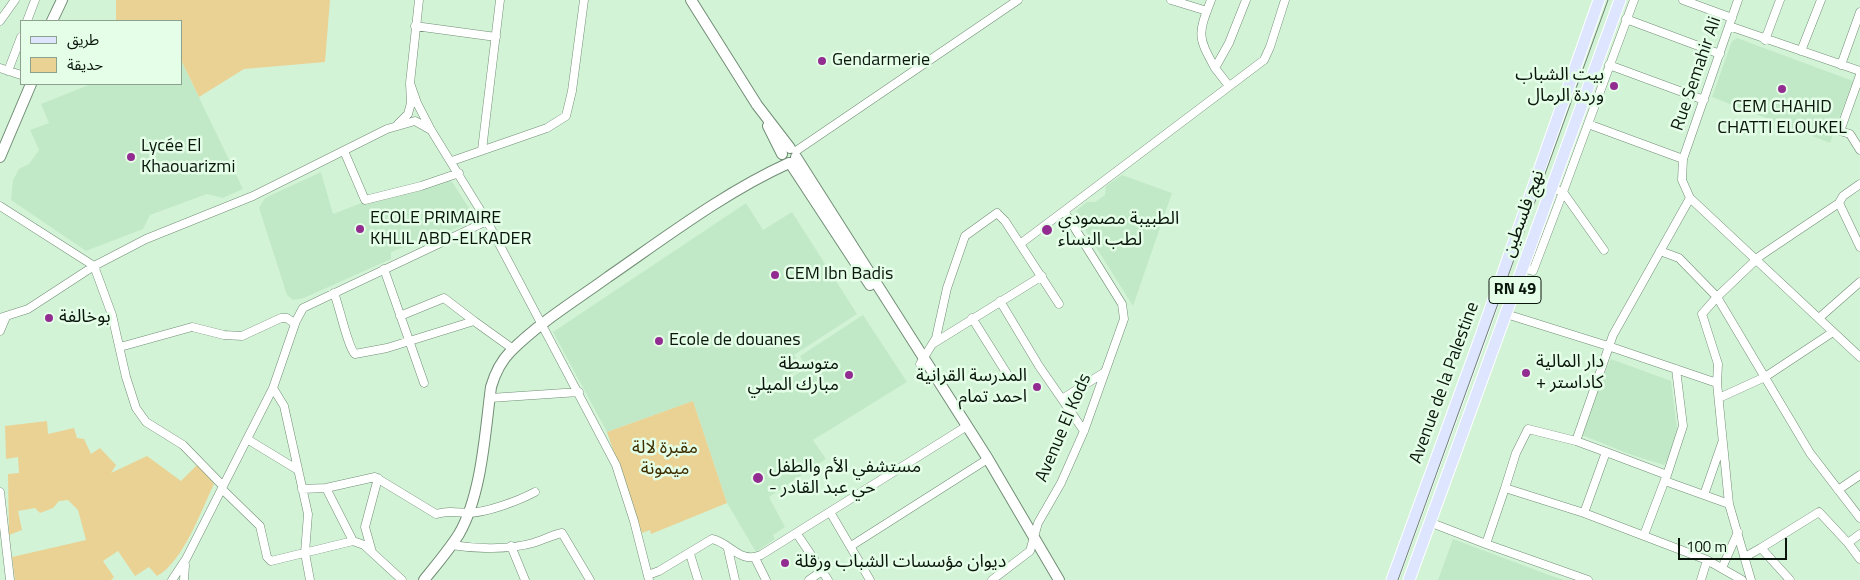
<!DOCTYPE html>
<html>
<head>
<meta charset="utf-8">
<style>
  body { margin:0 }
  #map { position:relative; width:1860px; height:580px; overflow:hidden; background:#d3f3d7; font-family:"Titillium Web","Noto Sans Arabic",sans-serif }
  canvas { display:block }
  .legend { position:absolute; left:20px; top:20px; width:162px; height:65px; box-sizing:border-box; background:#e4fee7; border:1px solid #8da18f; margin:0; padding:6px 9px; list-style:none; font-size:15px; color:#0a160c }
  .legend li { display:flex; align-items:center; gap:10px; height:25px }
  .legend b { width:25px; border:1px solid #8da18f }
  .scale { position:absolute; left:1678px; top:538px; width:109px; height:22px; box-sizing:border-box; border:2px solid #0a160c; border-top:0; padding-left:6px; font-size:15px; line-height:18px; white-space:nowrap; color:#0a160c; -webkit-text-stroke:4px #e4fee7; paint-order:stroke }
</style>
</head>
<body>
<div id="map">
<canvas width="1860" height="580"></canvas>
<ul class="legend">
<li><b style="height:6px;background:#dde6fe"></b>طريق</li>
<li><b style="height:14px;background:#ead294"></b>حديقة</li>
</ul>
<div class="scale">100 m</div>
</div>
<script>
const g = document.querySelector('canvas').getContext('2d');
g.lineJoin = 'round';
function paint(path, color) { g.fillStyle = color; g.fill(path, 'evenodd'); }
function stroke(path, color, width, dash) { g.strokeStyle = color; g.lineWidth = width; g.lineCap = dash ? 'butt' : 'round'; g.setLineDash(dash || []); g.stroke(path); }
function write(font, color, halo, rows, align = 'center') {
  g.font = font + ' "Titillium Web","Noto Sans Arabic",sans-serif'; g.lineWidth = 5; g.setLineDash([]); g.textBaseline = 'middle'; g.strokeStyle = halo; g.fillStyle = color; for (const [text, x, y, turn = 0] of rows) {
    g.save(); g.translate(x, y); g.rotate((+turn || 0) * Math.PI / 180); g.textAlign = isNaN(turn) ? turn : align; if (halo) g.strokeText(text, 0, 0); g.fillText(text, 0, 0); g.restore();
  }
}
const built = new Path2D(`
  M 1737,38 L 1853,81 L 1830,143 L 1712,97 L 1732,41 Z
  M 181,60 L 243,189 L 223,198 L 207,194 L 150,215 L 143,229 L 86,251 L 11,200 L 13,180 L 19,169 L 29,164 L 39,150 L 30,130 L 49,123 L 41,104 L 91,84 L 181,84 Z
  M 321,172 L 333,214 L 377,197 L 449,177 L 476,219 L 425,242 L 421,240 L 391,252 L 391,259 L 304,298 L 293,300 L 287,295 L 259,208 L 265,198 Z
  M 1122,175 L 1172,193 L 1133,306 L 1077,217 L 1076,211 L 1087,202 L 1095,202 L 1105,195 L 1106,186 Z
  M 746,203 L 763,230 L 792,212 L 857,314 L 794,355 L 802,367 L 776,384 L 777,387 L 806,368 L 800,356 L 863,315 L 907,382 L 813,440 L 826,459 L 769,497 L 785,527 L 773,535 L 775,539 L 756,552 L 727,503 L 693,401 L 607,432 L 553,332 Z
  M 1611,359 L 1671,381 L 1677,429 L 1668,460 L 1664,465 L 1629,454 L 1582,435 L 1599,384 Z
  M 1453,539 L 1549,575 L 1564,580 L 1438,580 Z`);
const green = new Path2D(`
  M 116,0 L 330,0 L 325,62 L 244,69 L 199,97 L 181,60 L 181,21 L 116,21 Z
  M 693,401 L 727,503 L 651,534 L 650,530 L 642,533 L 607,432 Z
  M 47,421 L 48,434 L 74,428 L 77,438 L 84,439 L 91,454 L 100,448 L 116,465 L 111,473 L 147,456 L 181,481 L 198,464 L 214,484 C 201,511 183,562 157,576 L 149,567 L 135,576 L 118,551 L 103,561 L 114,577 L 111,580 L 15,580 L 12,557 L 86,540 L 78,510 L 68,500 L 59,501 L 53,508 L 40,513 L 35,508 L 18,511 L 22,530 L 9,535 L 8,474 L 19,473 L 18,457 L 6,459 L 5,426 Z`);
const street = new Path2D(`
  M 1171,0 L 1207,11
  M 1211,0 C 1198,34 1197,36 1215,68
  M 1683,0 L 1732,18
  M 1626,19 L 1720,54
  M 0,21 L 15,0
  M 27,21 L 35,0
  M 415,26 L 496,37
  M 1729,26 L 1860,71
  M 1765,40 L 1780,0
  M 1801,51 L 1821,0
  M 1609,65 L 1704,100
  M 1841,65 L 1860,12
  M 0,68 L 21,75
  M 8,71 L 21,37
  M 1860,75 L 1840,131 L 1850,134 L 1860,150
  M 410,83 L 417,103 L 431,130 L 487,221
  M 1229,86 L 1215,68 L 1229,43 L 1246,0
  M 398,124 L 408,114 L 411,103 L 410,83 L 419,0
  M 1588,124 L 1634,0
  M 482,150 L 500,0
  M 344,151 L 365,200 L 421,186 L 459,173
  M 796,151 L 1018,0
  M 1683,159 L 1738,0
  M 452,161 L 547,128 L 566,116 L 572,91 L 584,0
  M 1860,184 L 1843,196 L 1839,203 L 1860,247
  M 1552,188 L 1563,192 L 1588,124 L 1683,159 L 1682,180 L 1690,198 L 1860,357
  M 1690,198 L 1613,335 L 1576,441 L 1606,452 L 1584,513 L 1707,560 L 1742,580
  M 1839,203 L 1760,256 L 1717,297 L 1810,453 L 1860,518
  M 0,206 L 94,266 L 112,315 L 126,377 L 136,408 L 146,422 L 183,445 L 223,486
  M 1020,244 L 1059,304
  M 1660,251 L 1679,258 L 1717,297 L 1702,314 L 1718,364 L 1717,383
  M 1523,268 L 1533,271 L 1563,192 L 1604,250
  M 384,269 L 424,383
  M 334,293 C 339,305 348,348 355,354 L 387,348 L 474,321 L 513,349
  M 1000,301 L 1039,366 L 1084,431
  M 1506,314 L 1608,346 L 1717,383 L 1729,504 L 1751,580
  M 400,316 L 444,298 L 474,321
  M 0,318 L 28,309 L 94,266 L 146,239 L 253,196 L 387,129 L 415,121 L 431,130
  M 972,318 L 1009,377
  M 1819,318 L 1860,282
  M 0,331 L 6,317
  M 934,343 L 1042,276
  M 120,347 L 192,327 L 224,335 L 242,336 L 281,318 L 287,318 L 295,324
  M 920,364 L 936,338 L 947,288 L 965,236 L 997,213 L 1005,221 L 1020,244 L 1064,211
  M 273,388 L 284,406 L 308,514 L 305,553 L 310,580
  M 490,398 L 579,392
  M 1719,398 L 1765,377 L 1833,332
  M 1062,399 L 1105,372
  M 247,439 L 298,470
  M 1576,441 L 1528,429 L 1516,453 L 1505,488 L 1584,513
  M 1606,452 L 1667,475 L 1683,426 L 1676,369
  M 1665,481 L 1729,504
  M 326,488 L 353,541
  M 222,489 L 260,526 L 267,557 L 271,561 L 353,541 L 364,545 L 402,580
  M 302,489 L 326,488 L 375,477 L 436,514 C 450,511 453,512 467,513 C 486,513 518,501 535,492
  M 1838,490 L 1860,475
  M 0,492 L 10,580
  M 1704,495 L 1722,443
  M 830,512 L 870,580
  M 1429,522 L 1486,544 L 1505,488
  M 797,534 L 828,580
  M 1860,534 L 1848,543 L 1860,559
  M 1644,535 L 1666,477
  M 1486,544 L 1588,580
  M 451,545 C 476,549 508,550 533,543 C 543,540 552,535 562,533 L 590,580
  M 511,546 L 525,580
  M 851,546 L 983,462
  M 1761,548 L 1819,512 L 1848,543
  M 728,549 L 735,580
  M 372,552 L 365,527 L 378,478
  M 690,554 L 698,580
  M 1745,557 L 1761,548 L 1790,580
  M 755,558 L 766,580
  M 1722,568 L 1738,532
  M 648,575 L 659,571 L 712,539 C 731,543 739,564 761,555 L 967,426
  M 172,580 L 186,559 L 273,388 L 296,321 L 303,308 L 487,221 L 616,465 L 634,521 L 649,580
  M 184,580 L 185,565
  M 809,580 L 822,571
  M 992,580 L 1030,551 L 1038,523 L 1061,483 L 1084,431 L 1124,319 L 1122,304 L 1064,211 L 1264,60 L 1270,47 L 1285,0
  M 1701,580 L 1707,560`);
const secondary = new Path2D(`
  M 691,0 L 757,105 L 790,148
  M 52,21 L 62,0
  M 768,126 L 782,154
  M 0,157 L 31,84
  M 796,157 L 988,459 L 1059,580
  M 790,163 L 870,285
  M 424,580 C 436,565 449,550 459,534 C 482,494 485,432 491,387 C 495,373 500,362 511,351 C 540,322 575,301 608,277 C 666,237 725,192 789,163`);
const primary = new Path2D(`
  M 1392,580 L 1477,347 L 1599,0
  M 1409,580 L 1620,0`);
const tram = new Path2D(`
  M 1398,580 L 1608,0`);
const markers = [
  [822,61,5,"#932c91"],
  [1614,86,5,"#932c91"],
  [1782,89,5,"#932c91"],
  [131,157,5,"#932c91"],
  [360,229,5,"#932c91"],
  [1047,230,6,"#932c91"],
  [775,275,5,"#932c91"],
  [49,318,5,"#932c91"],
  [659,341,5,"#932c91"],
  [1526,373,5,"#932c91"],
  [849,375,5,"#932c91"],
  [1037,387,5,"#932c91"],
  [758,478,6,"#932c91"],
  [785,563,5,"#932c91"]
];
const shields = [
  [1515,290,52]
];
const shieldNames = [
  ["RN 49",1515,290]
];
const poiNames = [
  ["Gendarmerie",832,61],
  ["بيت الشباب",1604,76,"right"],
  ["وردة الرمال",1604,97,"right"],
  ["CEM CHAHID",1782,108,"center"],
  ["CHATTI ELOUKEL",1782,129,"center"],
  ["Lycée El",141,147],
  ["Khaouarizmi",141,168],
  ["ECOLE PRIMAIRE",370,219],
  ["KHLIL ABD-ELKADER",370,240],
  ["الطبيبة مصمودي",1058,220],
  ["لطب النساء",1058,241],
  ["CEM Ibn Badis",785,275],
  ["بوخالفة",59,318],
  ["Ecole de douanes",669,341],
  ["دار المالية",1536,363],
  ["+ كاداستر",1536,384],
  ["متوسطة",839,365,"right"],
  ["مبارك الميلي",839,386,"right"],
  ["المدرسة القرانية",1027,377,"right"],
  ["احمد تمام",1027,398,"right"],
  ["مستشفي الأم والطفل",769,468],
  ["- حي عبد القادر",769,489],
  ["ديوان مؤسسات الشباب ورقلة",795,563]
];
const streetNames = [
  ["Rue Semahir Ali",1697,74,-71],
  ["نهج فلسطين",1524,214,-70],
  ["Avenue de la Palestine",1445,383,-70],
  ["Avenue El Kods",1064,428,-67]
];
const parkNames = [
  ["مقبرة لالة",665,449],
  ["ميمونة",665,470]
];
paint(built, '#c2e9c7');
paint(green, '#ead294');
stroke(street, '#718e75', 9);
stroke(secondary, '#718e75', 12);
stroke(primary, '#fff', 13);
stroke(street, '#fff', 8);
stroke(secondary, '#fff', 10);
stroke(primary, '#dde6fe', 11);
stroke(tram, '#6d8370', 1);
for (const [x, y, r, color] of markers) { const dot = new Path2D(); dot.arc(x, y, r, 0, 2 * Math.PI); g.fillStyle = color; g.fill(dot); stroke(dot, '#e4fee7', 2); }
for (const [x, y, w] of shields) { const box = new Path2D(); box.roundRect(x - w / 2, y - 13.5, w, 27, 4); g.fillStyle = '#e4fee7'; g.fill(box); stroke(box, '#0a160c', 1); }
write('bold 16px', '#0a160c', null, shieldNames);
write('18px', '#0a160c', '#e4fee7', poiNames, 'left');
write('18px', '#0a160c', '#e4fee7', streetNames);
write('18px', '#3f2f00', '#e4fee7', parkNames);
</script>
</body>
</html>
